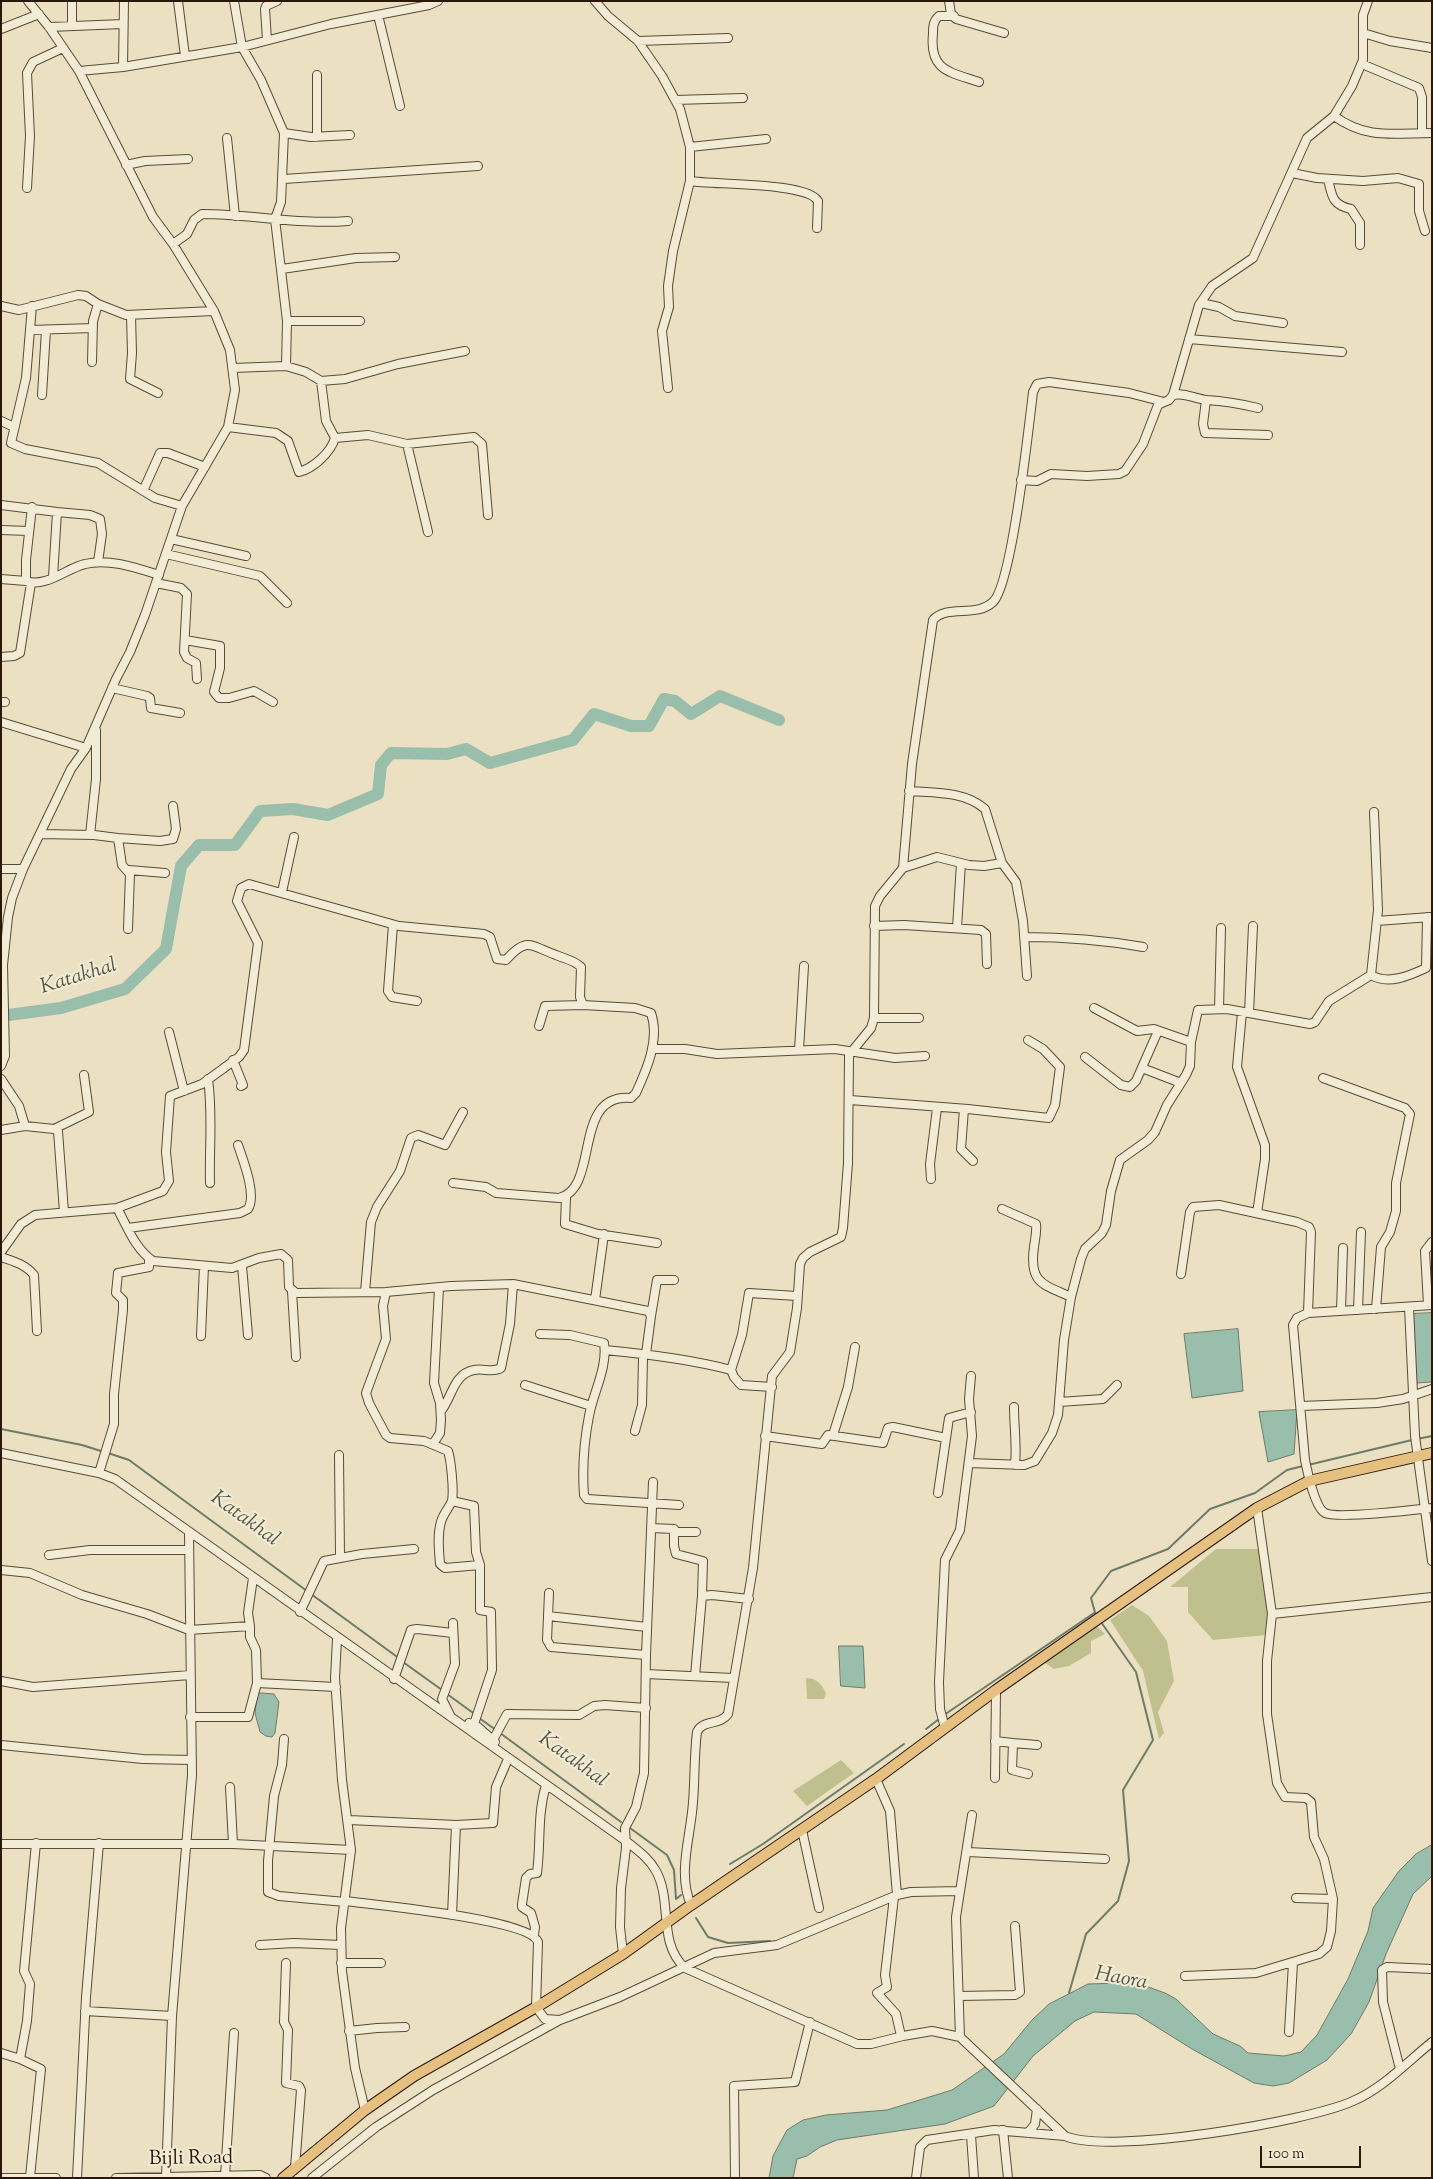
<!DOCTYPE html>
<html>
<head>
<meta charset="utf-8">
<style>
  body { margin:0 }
  #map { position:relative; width:1433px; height:2179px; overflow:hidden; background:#ebe1c2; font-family:"Sorts Mill Goudy",serif }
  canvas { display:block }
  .frame { position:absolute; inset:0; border:2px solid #2b1706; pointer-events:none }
  .scale { position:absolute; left:1260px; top:2146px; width:101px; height:22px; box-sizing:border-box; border:2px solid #2b1706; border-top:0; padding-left:6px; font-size:15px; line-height:18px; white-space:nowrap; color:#2b1706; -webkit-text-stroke:4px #f2ecd7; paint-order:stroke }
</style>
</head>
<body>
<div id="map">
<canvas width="1433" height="2179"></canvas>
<div class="frame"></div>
<div class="scale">100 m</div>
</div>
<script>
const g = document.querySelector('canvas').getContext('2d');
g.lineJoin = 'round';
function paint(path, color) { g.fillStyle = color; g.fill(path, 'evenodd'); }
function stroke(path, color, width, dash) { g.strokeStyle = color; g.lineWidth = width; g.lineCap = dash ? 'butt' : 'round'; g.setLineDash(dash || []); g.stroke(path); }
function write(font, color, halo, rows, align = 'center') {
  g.font = font + ' "Sorts Mill Goudy",serif'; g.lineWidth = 4; g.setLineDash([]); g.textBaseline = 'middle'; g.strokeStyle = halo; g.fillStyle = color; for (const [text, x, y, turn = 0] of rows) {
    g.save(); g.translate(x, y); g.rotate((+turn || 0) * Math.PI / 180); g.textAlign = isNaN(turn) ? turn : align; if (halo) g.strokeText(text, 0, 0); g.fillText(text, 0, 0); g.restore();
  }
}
const green = new Path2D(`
  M 1216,1549 L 1260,1549 L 1272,1618 L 1266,1635 L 1213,1640 L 1188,1612 L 1188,1587 L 1170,1587 Z
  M 1132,1605 L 1149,1616 L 1167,1641 L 1174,1681 L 1158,1712 L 1164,1733 L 1159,1739 L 1143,1671 L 1110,1620 Z
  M 1096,1625 L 1105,1634 L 1091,1641 L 1091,1653 L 1069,1666 L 1054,1669 L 1042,1661 Z
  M 806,1678 C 817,1678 823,1685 826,1694 L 824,1699 L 807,1699 Z
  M 841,1760 L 854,1773 L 807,1806 L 793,1791 Z`);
const water = new Path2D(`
  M 1432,1313 L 1432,1382 L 1416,1383 L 1412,1314 Z
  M 1238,1329 L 1243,1391 L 1192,1398 L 1184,1334 Z
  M 1297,1410 L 1294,1454 L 1268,1462 L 1259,1412 Z
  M 839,1646 L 863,1646 L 865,1688 L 841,1686 Z
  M 262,1693 L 274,1694 L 279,1702 L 275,1733 L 272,1737 L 266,1736 L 260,1732 L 255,1713 L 257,1694 Z
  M 1432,1845 L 1432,1876 L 1413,1894 L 1386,1954 L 1369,2002 L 1351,2034 L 1327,2060 L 1289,2083 L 1273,2086 L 1254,2083 L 1192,2049 L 1136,2014 L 1094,2012 L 1075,2021 L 1033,2056 L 994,2106 L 945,2124 L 837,2140 L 820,2147 L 807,2156 L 797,2159 L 793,2178 L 769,2178 L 773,2156 L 787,2130 L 803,2120 L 826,2115 L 887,2110 L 952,2090 L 1004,2054 L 1032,2020 L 1049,2004 L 1088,1984 L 1120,1983 L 1143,1985 L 1165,1993 L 1176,1999 L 1213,2034 L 1240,2046 L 1248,2053 L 1284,2056 L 1301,2052 L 1317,2035 L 1348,1979 L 1368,1931 L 1373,1908 L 1399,1871 L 1416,1854 Z`);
const stream = new Path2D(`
  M 1,1429 L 82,1445 L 104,1452
  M 1417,1439 L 1432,1436
  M 108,1453 L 129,1460 L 307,1591
  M 1308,1465 L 1412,1440
  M 311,1594 L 400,1659
  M 1096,1616 L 1091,1598 L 1111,1571 L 1168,1549 L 1210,1509 L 1255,1493 L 1287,1470 L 1303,1466
  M 403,1662 L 442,1690
  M 447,1694 L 476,1715
  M 944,1715 L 1094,1613
  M 479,1718 L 496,1730
  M 926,1729 L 939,1719
  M 500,1733 L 621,1822
  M 630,1828 L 667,1855 L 674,1870 L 676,1899
  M 730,1864 L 763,1844 L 904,1744
  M 676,1899 L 681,1895
  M 696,1918 L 708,1937 L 728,1943 L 770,1941
  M 1069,1993 L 1086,1934 L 1118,1901 L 1129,1861 L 1123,1790 L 1153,1740 L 1136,1672 L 1101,1622`);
const river = new Path2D(`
  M 1,1016 L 61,1008 L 125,989 L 166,949 L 181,866 L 199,845 L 235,845 L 260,811 L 293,809 L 328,815 L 378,794 L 381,765 L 391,753 L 447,754 L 466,749 L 490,763 L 573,740 L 594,714 L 631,726 L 649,726 L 664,699 L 675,701 L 691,714 L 720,696 L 779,720`);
const minor = new Path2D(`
  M 72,1 L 72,25
  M 178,1 L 185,56
  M 234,1 L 242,47 L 261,80 L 284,133 L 281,202 L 275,219 L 287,321 L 286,366
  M 595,1 L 608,16 L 638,41 L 662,76 L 680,109 L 690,147 L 690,181 L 673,251 L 668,286 L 669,307 L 662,331 L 668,388
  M 949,1 L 951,14 L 956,19 L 1004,33
  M 378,15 L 400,106
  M 954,16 L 939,16 C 933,21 933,27 933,34 C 929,71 950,72 979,82
  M 49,27 L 123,24
  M 1,29 L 39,14
  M 1363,33 L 1390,41 L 1432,48
  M 267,40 L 265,9 L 266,6 L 277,1
  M 638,41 L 728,38
  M 1362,64 L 1419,88 L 1422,97 L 1422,133
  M 123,67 L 124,1
  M 79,71 L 123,67 L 242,47 L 331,24 L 429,5 L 438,1
  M 317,75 L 317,137
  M 675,100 L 743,98
  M 1334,116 C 1367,140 1394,133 1432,133
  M 284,133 L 311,137 L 350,135
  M 227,138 L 235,216
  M 690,147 L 766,139
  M 126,165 L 145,161 L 188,159
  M 1292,173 L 1317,178 L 1363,181 L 1398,178 L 1419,184 L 1419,211 L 1425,231
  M 284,179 L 478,166
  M 1328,179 C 1332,196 1332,205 1351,209 L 1360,223 L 1360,245
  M 690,181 C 714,185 807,182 818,201 L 817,228
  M 27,188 L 30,136 L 27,73 L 33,62 L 63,48
  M 173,244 L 187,234 L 194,220 L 202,214 C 251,214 299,225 348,221
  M 282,269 L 356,258 L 395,257
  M 1201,303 L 1219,307 L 1235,316 L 1283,323
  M 1,306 L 19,310 L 78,295 L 86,296 L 98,304 L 126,315 L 214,311
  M 32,306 L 26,378 L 11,443 L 25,449 L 98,463 L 155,498 L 182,506
  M 131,315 L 132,353 L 130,379 L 158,393
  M 287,321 L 360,321
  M 30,330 L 93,328
  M 1189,339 L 1342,352
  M 92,362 L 93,321 L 98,304
  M 233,368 L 286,366 L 306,372 L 321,381 L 345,379 L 398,364 L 465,351
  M 321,381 L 326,421 L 335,438
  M 42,395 L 46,330
  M 1173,395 C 1185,392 1195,399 1207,400 C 1225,401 1241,404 1258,408
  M 1206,400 L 1203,424 L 1205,433 L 1268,435
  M 1,421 L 14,427
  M 228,427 L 276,433 L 288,441 L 299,472 C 314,468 331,452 335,438
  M 335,438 L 368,435 L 407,444 L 474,437 L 482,444 L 488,515
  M 407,444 L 428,532
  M 1021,480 L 1037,481 L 1051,474 L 1087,476 L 1119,474 L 1125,471 L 1143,444 L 1158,405 L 1164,402
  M 143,491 L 160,453 L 168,453 L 205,467
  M 1,505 L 57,512 L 53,577
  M 32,507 L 26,560 L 26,581 C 46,588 67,568 85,564 C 109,558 137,568 159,575
  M 57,512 L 90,515 L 100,519 L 102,534 L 98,562
  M 1,530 L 29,531
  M 171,539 L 246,556
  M 166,554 L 260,576 L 287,603
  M 1,579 L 26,581
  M 156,583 L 181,588 L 187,594 L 184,652 L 187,658 L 196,663 L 197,679
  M 185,640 L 220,646 L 220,668 L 214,692 L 219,698 L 229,698 L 254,691 L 273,702
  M 1,657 L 14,656 L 20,653 L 31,583
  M 112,688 L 147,696 L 150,698 L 151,708 L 180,713
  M 1,702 L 5,702
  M 1,722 L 86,748
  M 909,791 C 935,793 964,791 985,809 L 1002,863 L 1016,882 L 1023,921 L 1027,976
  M 40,834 L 94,835 L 118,838 L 122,865 L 130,874 L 128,929
  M 90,835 L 96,779 L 96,730
  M 118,838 L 160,841 L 173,839 L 176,829 L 173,806
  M 903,868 L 937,857 L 969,865 L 984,866 L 1002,863
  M 1,869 L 23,869
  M 129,870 L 165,873
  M 282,892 L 294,837
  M 1377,921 L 1430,917
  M 393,925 L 388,991 L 392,997 L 417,1001
  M 874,926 L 904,925 L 981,930 L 986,934 L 987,964
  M 957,928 L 961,863
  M 1024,937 C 1065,937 1103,940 1143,947
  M 1371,975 C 1388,985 1409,976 1426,968 L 1427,917
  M 1094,1008 L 1137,1031 L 1154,1029 L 1191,1042
  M 1219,1009 L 1221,928
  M 1242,1012 L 1237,1067 L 1265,1145 L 1265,1159 L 1257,1213
  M 1249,1013 L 1253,926
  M 874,1018 L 919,1018
  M 539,1026 L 545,1006 L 583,1005
  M 169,1032 L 184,1091
  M 652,1049 L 685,1049 L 717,1054 L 835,1049 L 895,1058 L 925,1056
  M 799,1050 L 804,966
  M 1085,1057 L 1121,1085 L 1130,1087 L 1136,1081 L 1158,1031
  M 233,1060 L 243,1085 L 241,1086
  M 1,1066 L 5,1056 L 3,965 L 8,917 L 12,898 L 23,869 L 71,769 L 86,748 L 116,679 L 130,652 L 145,615 L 182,506 L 228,427 L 235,390 L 230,350 L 214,311 L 173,244 L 153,217 L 79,71 L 49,27 L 28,1
  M 1142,1068 L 1181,1083
  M 1323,1078 L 1405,1108 L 1410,1114 L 1396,1183 L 1396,1211 L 1390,1232 L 1381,1247 L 1376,1309
  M 1,1079 L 19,1106 L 25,1126 L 54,1129 L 58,1131 L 64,1212
  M 208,1079 C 213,1113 209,1149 210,1183
  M 850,1100 L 968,1109 L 1049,1118 L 1055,1105 L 1060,1067 L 1043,1049 L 1028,1040
  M 964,1109 L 961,1149 L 973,1161
  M 54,1129 L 89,1112 L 84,1075
  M 1,1130 L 25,1126
  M 931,1179 L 930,1164 L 937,1108
  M 566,1197 L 565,1224 L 598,1234 L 657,1243
  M 117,1208 C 127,1226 135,1249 153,1261 L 232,1268 L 259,1258 L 281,1254 L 288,1260 L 289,1287 L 296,1293 L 386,1292 L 451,1286 L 513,1284 L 648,1311 L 651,1316 L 646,1354 L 643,1357 L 642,1405 L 635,1431
  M 1002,1209 L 1036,1224 C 1037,1232 1035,1239 1034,1247 C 1029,1283 1042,1284 1071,1297
  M 128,1228 L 240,1213 L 248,1209 C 257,1195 243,1160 238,1145
  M 1,1252 L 21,1224 L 35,1215 L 117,1208 L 163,1191 L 169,1181 L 166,1152 L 170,1096 L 202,1084 L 239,1057 L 244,1050 L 258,943 L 237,901 L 241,888 L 249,884 L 399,926 L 484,934 L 490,937 L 497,959 L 506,960 C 527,936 531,946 556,955 C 565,959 574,960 581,967 L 580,997 L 583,1005 L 635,1008 L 651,1013 C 660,1039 647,1069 636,1093 L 631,1098 C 571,1093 601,1188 559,1198 L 496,1193 L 486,1187 L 453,1183
  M 1,1257 C 14,1261 26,1265 34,1275 L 37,1331
  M 242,1266 L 248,1335
  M 1181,1274 L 1190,1212 L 1193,1207 L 1219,1205 L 1297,1222 L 1309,1227 L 1311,1232 L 1308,1313
  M 292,1291 L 296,1357
  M 365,1292 L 371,1222 L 377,1207 L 400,1171 L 411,1138 L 418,1135 L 445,1145 L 463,1112
  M 386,1292 L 383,1306 L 386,1339 L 366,1393 L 369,1403 L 386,1435 L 390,1438 L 424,1441 L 448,1451 C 451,1460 454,1491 452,1501 C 449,1508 443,1514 441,1522 C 437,1535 439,1551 440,1564 L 445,1568 L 480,1565 L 480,1610 L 491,1612 L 492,1670 L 474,1724
  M 595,1300 L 604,1234
  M 1428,1305 L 1425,1251 L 1432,1242
  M 1432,1305 L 1308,1313 L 1297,1318 L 1293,1325 L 1305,1460 C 1307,1470 1315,1508 1325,1513 C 1337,1519 1414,1510 1432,1508
  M 1409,1307 L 1415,1436 L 1432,1561
  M 1358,1310 L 1361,1232
  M 1341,1311 L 1343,1248
  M 651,1316 L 657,1280 L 674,1280
  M 540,1334 L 570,1335 L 604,1343 C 608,1367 593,1393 589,1416 C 584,1442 582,1468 584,1495 L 587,1499 L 679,1505
  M 201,1336 L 204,1266
  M 605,1350 C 647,1354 690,1359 731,1370 L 734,1377 L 741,1385 L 772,1387
  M 731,1370 L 742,1335 L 749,1293 L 797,1296
  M 525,1385 L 591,1406
  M 1059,1402 L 1103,1399 L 1117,1385
  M 1301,1406 L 1377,1403 L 1403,1399 L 1432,1389
  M 1014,1407 C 1014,1427 1017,1445 1015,1465
  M 441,1411 C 452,1398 453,1374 474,1370 C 483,1368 493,1373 501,1368 L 510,1324 L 513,1284
  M 833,1435 L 848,1387 L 855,1347
  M 765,1436 L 822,1444 L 828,1435 L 883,1443 L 888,1428 L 893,1427 L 946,1438
  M 433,1444 L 440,1433 L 441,1420 L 440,1403 L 434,1383 L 439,1288
  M 1,1453 L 99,1473 L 115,1479 L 626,1841 C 637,1850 649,1858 656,1871 C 673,1902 657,1942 685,1968 L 857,2044 L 871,2044 L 903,2036 L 932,2031 L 960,2037 L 1065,2136 C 1109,2155 1307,2122 1353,2101 C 1383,2088 1406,2063 1432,2042
  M 339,1455 L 340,1557
  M 969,1463 L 1024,1465 L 1035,1461 L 1052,1433 L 1058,1415 L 1064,1340 L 1071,1297 L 1081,1259 L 1085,1249 L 1102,1233 L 1106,1225 L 1111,1191 L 1120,1160 L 1148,1140 L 1155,1132 L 1167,1105 L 1186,1075 L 1190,1066 L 1191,1042 L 1198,1010 L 1227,1009 L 1310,1024 L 1315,1022 L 1329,1001 L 1371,975 L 1378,910 L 1374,812
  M 99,1473 L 114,1424 L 114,1394 L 123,1310 L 123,1300 L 116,1293 L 118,1273 L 149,1267 L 149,1258
  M 938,1493 L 949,1418 L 971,1412
  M 452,1501 L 474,1506 L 476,1552 L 480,1565
  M 651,1528 L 674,1529 L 674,1532 L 696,1532
  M 674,1532 L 674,1546 L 676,1554 L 703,1561 L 702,1596
  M 49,1555 L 90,1550 L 189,1550
  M 1,1570 L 30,1573 L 82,1595 L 147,1614 L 189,1630 L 250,1626 L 250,1637 L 256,1650 L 257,1683 L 336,1687
  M 549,1593 L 547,1640 L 551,1647 L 646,1655
  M 300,1612 L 324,1561 L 362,1554 L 414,1549
  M 1272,1614 L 1432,1597
  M 548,1616 L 647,1627
  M 250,1626 L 248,1613 L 253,1578
  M 337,1639 L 335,1678 L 342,1780 L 351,1850 L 341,1928 L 342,1971 L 355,2068 L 365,2110
  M 646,1674 L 733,1678
  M 695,1676 L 702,1596 L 712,1595 L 749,1599
  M 394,1679 L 411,1630 L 417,1629 L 453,1633
  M 1,1681 L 33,1687 L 190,1675
  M 190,1717 L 248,1717 L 257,1683
  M 451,1717 L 442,1699 L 455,1664 L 453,1623
  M 469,1723 L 478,1727 L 495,1742
  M 945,1728 L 940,1709 L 939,1682 L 945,1560 L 960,1530 L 972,1436 L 969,1399 L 971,1376
  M 284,1739 L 282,1765 L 274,1796 L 268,1861 L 268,1892 L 279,1896 L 345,1902
  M 493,1740 L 507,1714 L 579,1715 L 594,1706 L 605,1705 L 646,1708
  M 995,1741 L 1013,1743 L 1012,1770 L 1028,1774
  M 1013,1743 L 1037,1745
  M 1,1745 L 143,1759 L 192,1760
  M 995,1778 L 996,1690
  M 876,1779 L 890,1811 L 897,1895
  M 230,1787 L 233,1844
  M 349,1820 L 456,1825 L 493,1823 L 496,1787 L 508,1759
  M 802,1830 L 819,1908
  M 1,1844 L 233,1844 L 351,1850
  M 968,1852 L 1105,1859
  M 894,1897 L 885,1975 L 887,1987 L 877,1993 L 896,2014 L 901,2036
  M 1296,1898 L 1333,1899
  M 345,1901 C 375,1905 530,1919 538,1942 L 536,2007 L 545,2019 L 560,2020 L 620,1997 L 714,1953 L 777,1945 L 897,1895 L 911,1892 L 959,1891
  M 691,1905 C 677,1873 691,1836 693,1802 C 695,1779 694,1755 697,1732 C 703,1719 720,1726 728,1714 L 753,1568 L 772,1376 L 790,1352 L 797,1308 L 800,1264 L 803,1258 L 810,1252 L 841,1237 L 843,1228 L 848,1163 L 849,1055 L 871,1028 L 874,1018 L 875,906 L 880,896 L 903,868 L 912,764 L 933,620 C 947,604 976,618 993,602 C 1012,584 1029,425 1033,392 L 1037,384 L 1049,382 L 1129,393 L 1164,402 L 1169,400 L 1173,395 L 1199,305 L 1212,286 L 1253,258 L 1307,138 L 1334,116 L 1352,86 L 1363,60 L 1363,15 L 1368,1
  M 452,1915 L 456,1825
  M 534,1935 L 535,1927 L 531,1913 L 522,1907 L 522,1904 L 526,1878 L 530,1874 L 537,1873 C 541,1843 537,1815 546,1785
  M 260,1945 L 294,1943 L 341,1945
  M 623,1954 L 620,1927 L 621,1888 L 626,1848 L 625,1828 L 636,1807 L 644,1773 L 646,1655 L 653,1482
  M 286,1963 L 284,2022 L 288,2030 L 286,2083 L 299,2086 L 301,2090 L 295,2168
  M 341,1963 L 381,1963
  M 1185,1976 L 1256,1973 L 1319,1954 L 1327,1947 L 1331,1931 L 1333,1899 L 1324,1859 L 1314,1837 L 1311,1802 L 1306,1798 L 1285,1797 L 1277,1783 L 1267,1714 L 1267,1661 L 1272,1614 L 1257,1508
  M 959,1996 L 1015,1995 L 1020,1992 L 1015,1926
  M 85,2011 L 172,2016
  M 349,2031 L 377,2028 L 405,2027
  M 1289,2032 L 1293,1963
  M 960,2037 L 956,1917 L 972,1815
  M 1,2053 L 20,2059 L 27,2021 L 30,1984 L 24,1971 L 36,1843
  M 20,2059 L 41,2069 L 30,2177
  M 1400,2069 L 1383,2002 L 1382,1970 L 1387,1967 L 1432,1969
  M 1003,2130 L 1008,2178
  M 1028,2133 L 1035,2124 L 1037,2109
  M 971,2135 L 974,2178
  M 225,2176 L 234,2033
  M 166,2177 L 172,2016 L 192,1775 L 189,1532
  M 3,2178 L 56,2178
  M 77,2178 L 86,1997 L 99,1843
  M 116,2178 L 260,2175 L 266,2178
  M 312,2178 L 376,2127 L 433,2090 L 558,2021
  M 735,2178 L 734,2086 L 795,2082 L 810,2022
  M 916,2178 L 920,2147 L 927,2140 L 994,2130 L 1065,2136`);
const major = new Path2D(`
  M 283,2178 L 365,2110 L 414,2076 L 540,2005 L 623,1954 L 691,1905 L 876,1779 L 996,1690 L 1257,1508 L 1309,1481 L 1432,1453`);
const streetNames = [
  ["Bijli Road",191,2160,-1]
];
const waterNames = [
  ["Katakhal",79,978,-17],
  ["Katakhal",244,1520,36],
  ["Katakhal",572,1761,36],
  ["Haora",1121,1980,10]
];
paint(green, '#c0c08e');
paint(water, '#99beac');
stroke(water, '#6d7b6a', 1);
stroke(stream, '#6d7b6a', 2);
stroke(river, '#99beac', 12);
stroke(minor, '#5b4a35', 10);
stroke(major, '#2b1706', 12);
stroke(minor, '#f2ecd7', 8);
stroke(major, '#e6c081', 10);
write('20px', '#2b1706', '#f2ecd7', streetNames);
write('italic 21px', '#525140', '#f2ecd7', waterNames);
</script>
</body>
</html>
